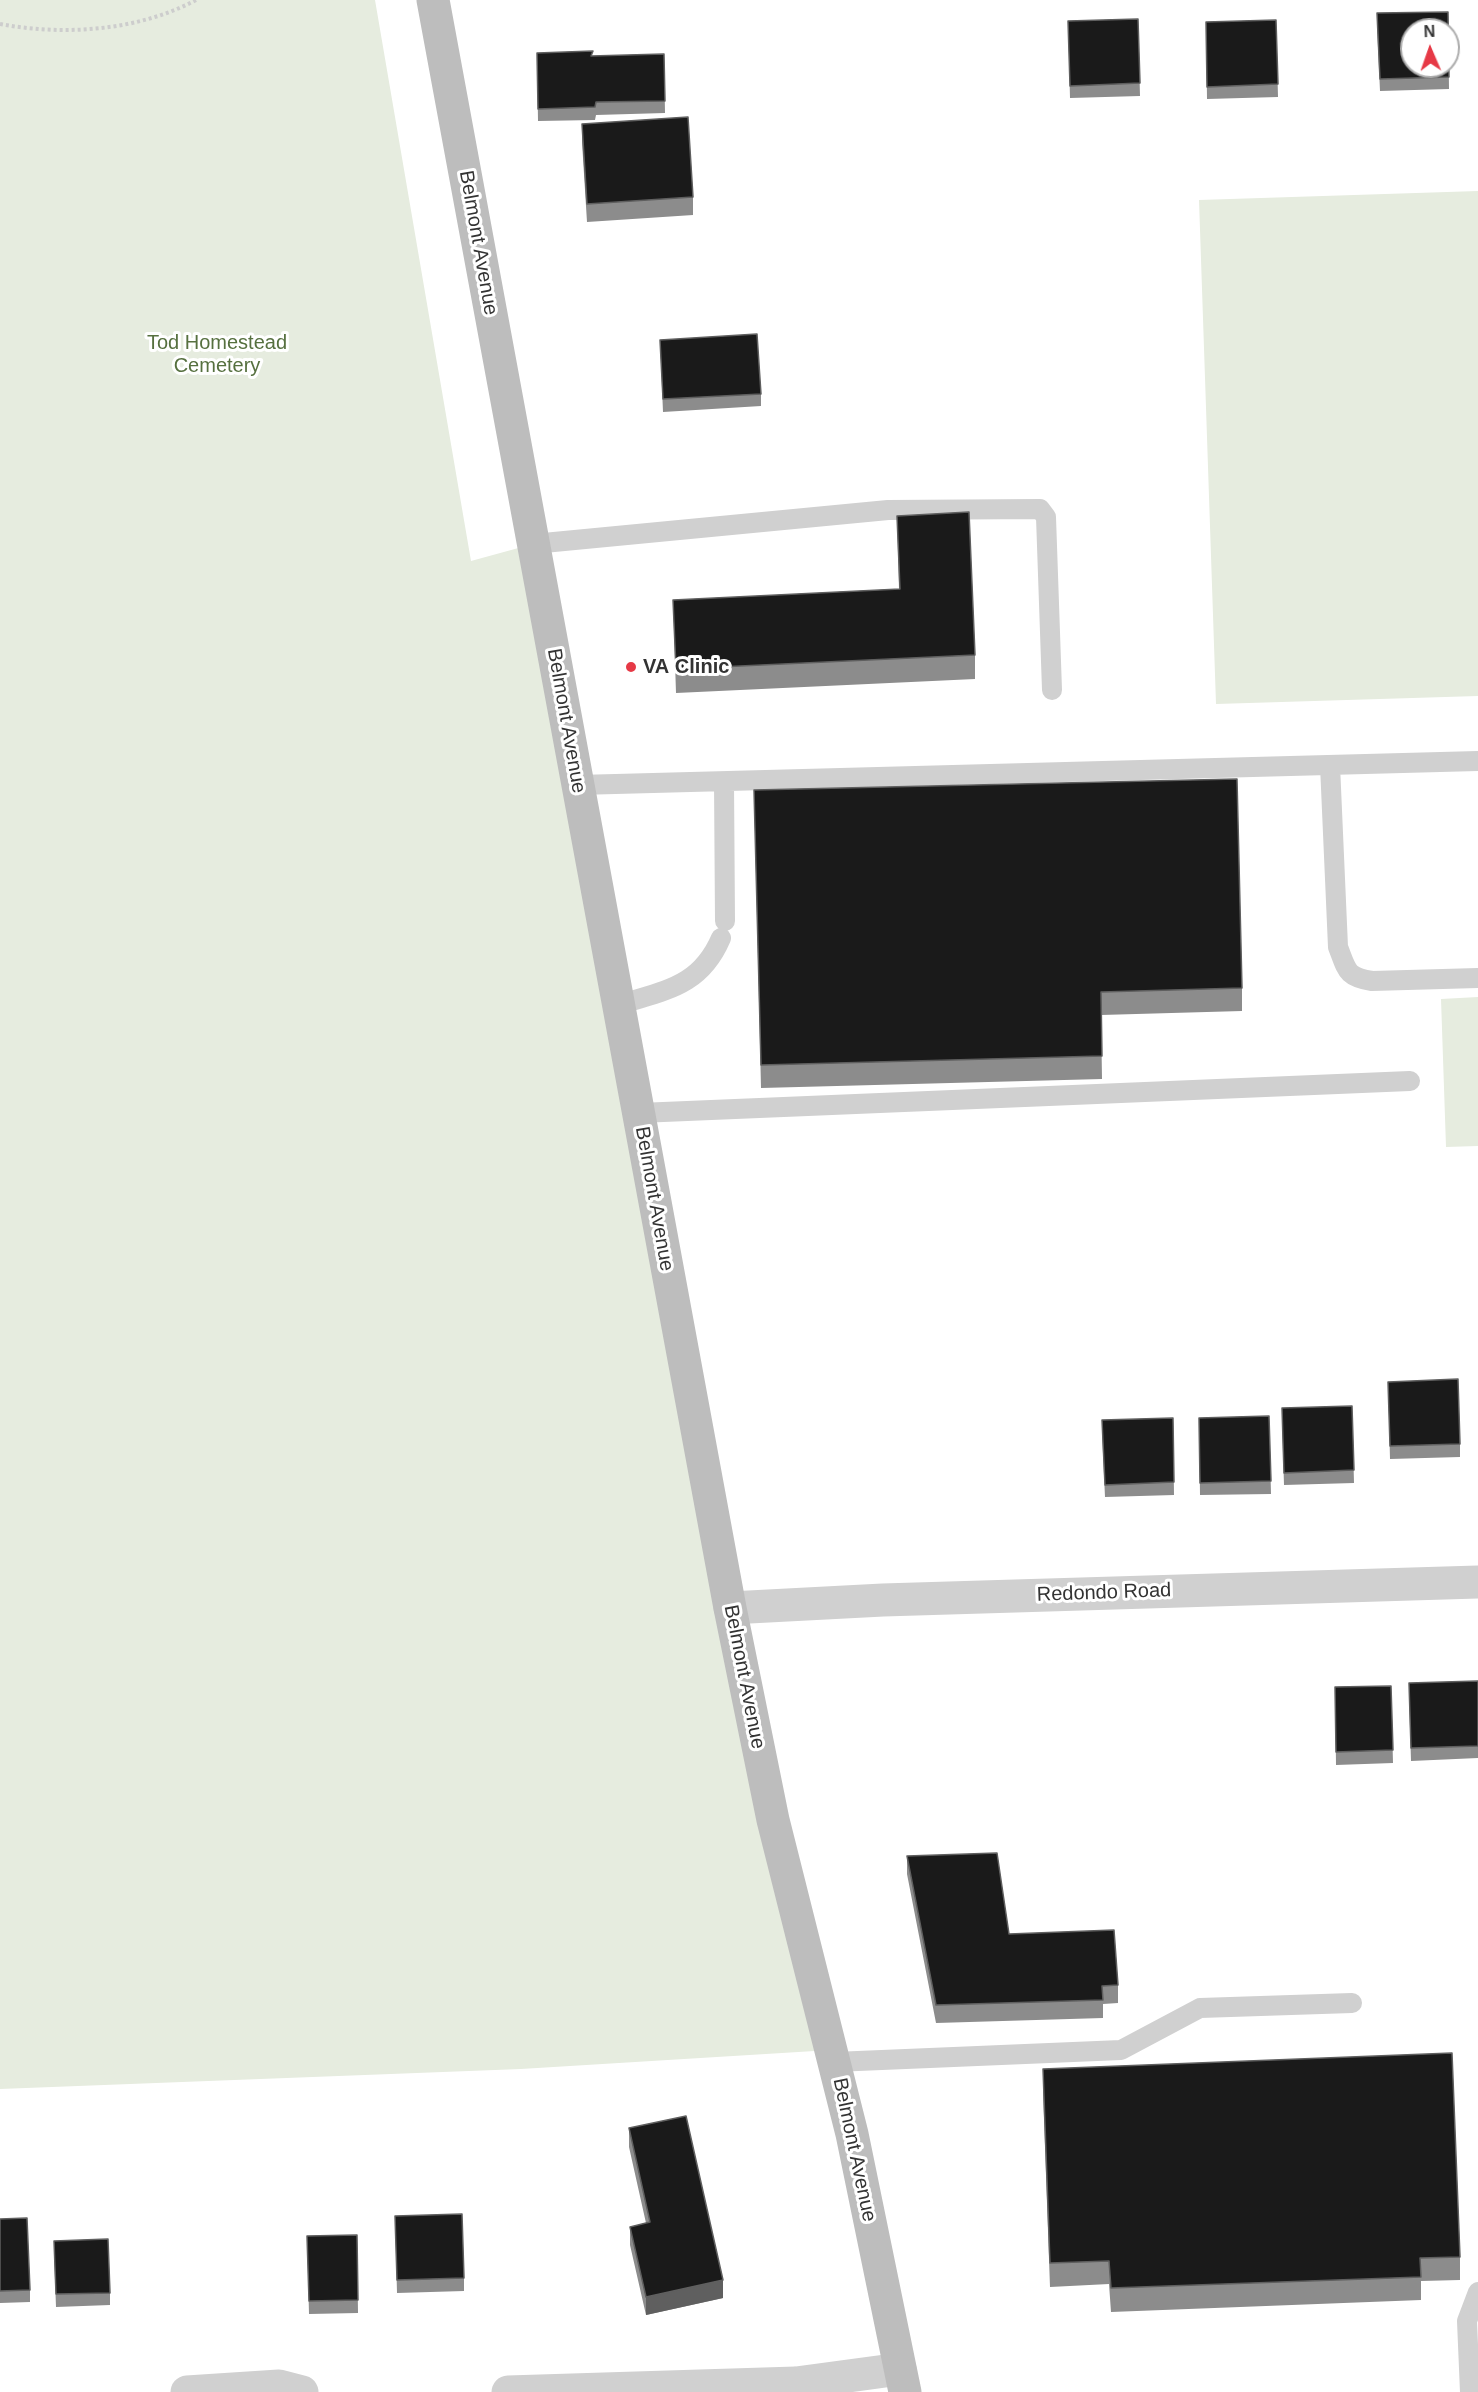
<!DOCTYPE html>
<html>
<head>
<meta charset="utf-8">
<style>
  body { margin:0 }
  #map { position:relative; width:1478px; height:2392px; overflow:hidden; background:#fff; font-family:Helvetica,sans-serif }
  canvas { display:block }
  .north { position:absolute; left:1400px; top:18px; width:60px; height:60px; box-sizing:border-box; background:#fff; border:2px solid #adadad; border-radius:50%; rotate:358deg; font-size:16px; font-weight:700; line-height:24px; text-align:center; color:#333 }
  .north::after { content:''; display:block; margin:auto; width:21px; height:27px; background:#e63946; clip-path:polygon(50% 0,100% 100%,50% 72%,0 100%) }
</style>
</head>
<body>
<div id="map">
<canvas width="1478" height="2392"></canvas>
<div class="north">N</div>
</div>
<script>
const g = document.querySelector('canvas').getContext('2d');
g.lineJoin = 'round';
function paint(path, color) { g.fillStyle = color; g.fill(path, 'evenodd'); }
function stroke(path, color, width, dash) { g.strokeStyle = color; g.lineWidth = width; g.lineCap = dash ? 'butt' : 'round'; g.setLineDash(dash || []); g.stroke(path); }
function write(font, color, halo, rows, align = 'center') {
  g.font = font + ' Helvetica,sans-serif'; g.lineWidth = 6; g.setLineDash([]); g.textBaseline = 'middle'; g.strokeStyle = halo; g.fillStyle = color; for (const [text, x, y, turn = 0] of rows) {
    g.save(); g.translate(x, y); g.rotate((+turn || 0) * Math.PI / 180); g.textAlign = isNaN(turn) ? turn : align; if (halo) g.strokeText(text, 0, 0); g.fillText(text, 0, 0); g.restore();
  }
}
const green = new Path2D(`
  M 0,0 L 375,0 L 471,561 L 533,544 L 831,2050 L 521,2069 L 0,2089 Z
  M 1478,191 L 1478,696 L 1216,704 L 1199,200 Z
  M 1478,997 L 1478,1146 L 1446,1147 L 1441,999 Z`);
const path = new Path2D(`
  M 0,24 C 64,36 138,31 196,0`);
const lane = new Path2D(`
  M 533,544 L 888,510 L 1040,509 L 1046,517 L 1052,690
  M 1330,765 L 1338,947 C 1347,970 1346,977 1372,981 L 1478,978
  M 724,782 L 725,921
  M 578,785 L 1478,761
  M 619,1005 C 665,990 700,987 721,938
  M 639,1113 L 1410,1081
  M 834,2062 L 1121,2050 L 1200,2008 L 1352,2003
  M 1470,2392 L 1467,2321 L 1478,2292`);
const street = new Path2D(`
  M 730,1608 L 883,1600 L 1478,1582
  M 187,2392 L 279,2386 L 302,2392
  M 508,2392 L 796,2383 L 900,2369`);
const secondary = new Path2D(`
  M 433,0 L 730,1608 L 773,1820 L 852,2134 L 905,2392`);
const wall = new Path2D(`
  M 1448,12 L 1449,89 L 1380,91 L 1377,26 Z
  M 1138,19 L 1140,96 L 1070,98 L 1068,21 Z
  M 1276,20 L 1278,97 L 1207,99 L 1206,22 Z
  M 537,53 L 593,56 L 664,54 L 665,113 L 596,115 L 595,120 L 538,121 Z
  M 582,124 L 693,197 L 693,215 L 587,222 L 582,142 Z
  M 660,340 L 761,394 L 761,406 L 663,412 Z
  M 897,516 L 975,655 L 975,679 L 676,693 L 673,600 L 899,589 Z
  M 754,790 L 1242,988 L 1242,1011 L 1101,1015 L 1102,1079 L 761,1088 Z
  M 1388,1382 L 1460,1444 L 1460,1457 L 1390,1459 Z
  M 1352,1406 L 1354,1483 L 1284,1485 L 1282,1420 Z
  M 1269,1416 L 1271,1494 L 1200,1495 L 1199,1418 Z
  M 1173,1418 L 1174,1495 L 1105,1497 L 1102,1432 Z
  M 1478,1681 L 1478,1758 L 1411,1761 L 1409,1696 Z
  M 1391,1686 L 1393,1763 L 1336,1765 L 1335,1687 Z
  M 907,1856 L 1009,1934 L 1118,1985 L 1118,2003 L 1103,2004 L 1103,2018 L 936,2023 L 907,1874 Z
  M 1043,2069 L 1460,2257 L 1460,2280 L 1421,2281 L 1421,2300 L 1111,2312 L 1109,2284 L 1050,2287 L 1043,2092 Z
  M 629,2128 L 723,2298 L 646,2315 L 630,2245 L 630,2227 L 646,2223 L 629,2147 Z
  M 395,2216 L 464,2278 L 464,2291 L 397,2293 Z
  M 0,2219 L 30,2290 L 30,2302 L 0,2303 Z
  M 357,2235 L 358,2313 L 309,2314 L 307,2236 Z
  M 54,2253 L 110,2293 L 110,2305 L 56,2307 Z`);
const shadedWall = new Path2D(`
  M 723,2280 L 723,2298 L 646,2315 L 646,2297 Z`);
const building = new Path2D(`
  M 1448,12 L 1449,77 L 1380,79 L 1377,13 ZM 1412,30 L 1448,30 L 1448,66 L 1412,66 Z
  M 1138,19 L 1140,83 L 1070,86 L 1068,21 Z
  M 1276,20 L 1278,84 L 1207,87 L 1206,22 Z
  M 593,51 L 591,56 L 664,54 L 665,101 L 596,102 L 595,107 L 538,109 L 537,53 Z
  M 688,117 L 693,197 L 587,204 L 582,124 Z
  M 757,334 L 761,394 L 663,399 L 660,340 Z
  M 969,512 L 975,655 L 676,669 L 673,600 L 900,589 L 897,516 Z
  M 1237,779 L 1242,988 L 1101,992 L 1102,1056 L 761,1065 L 754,790 Z
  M 1458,1379 L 1460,1444 L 1390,1446 L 1388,1382 Z
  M 1352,1406 L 1354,1470 L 1284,1473 L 1282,1408 Z
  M 1269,1416 L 1271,1481 L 1200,1483 L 1199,1418 Z
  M 1173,1418 L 1174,1482 L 1105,1485 L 1102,1420 Z
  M 1478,1681 L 1478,1746 L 1411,1748 L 1409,1683 Z
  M 1391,1686 L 1393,1750 L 1336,1752 L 1335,1687 Z
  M 997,1853 L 1009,1934 L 1114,1930 L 1118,1985 L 1102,1986 L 1103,2000 L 936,2005 L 907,1856 Z
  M 1452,2053 L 1460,2257 L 1420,2258 L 1421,2277 L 1111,2288 L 1109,2261 L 1050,2263 L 1043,2069 Z
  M 686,2116 L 723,2280 L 646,2297 L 630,2227 L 650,2222 L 629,2128 Z
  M 462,2214 L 464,2278 L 397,2280 L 395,2216 Z
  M 27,2218 L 30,2290 L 0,2291 L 0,2219 Z
  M 357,2235 L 358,2300 L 309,2301 L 307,2236 Z
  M 108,2239 L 110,2293 L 56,2294 L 54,2241 Z`);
const markers = [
  [631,667,6,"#e63946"]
];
const streetNames = [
  ["Belmont Avenue",478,243,80],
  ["Belmont Avenue",566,721,80],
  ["Belmont Avenue",654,1199,80],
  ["Redondo Road",1104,1593,-2],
  ["Belmont Avenue",744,1677,79],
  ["Belmont Avenue",854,2150,78]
];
const parkNames = [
  ["Tod Homestead",217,343],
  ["Cemetery",217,366]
];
const poiNames = [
  ["VA Clinic",643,667]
];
paint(green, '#e6ecdf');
stroke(path, '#cdcdcd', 4, [3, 3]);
stroke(lane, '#d0d0d0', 20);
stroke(street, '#d0d0d0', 33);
stroke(secondary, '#bdbdbd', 33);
paint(wall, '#8c8c8c');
paint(shadedWall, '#5f5f5f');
paint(building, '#1a1a1a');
stroke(building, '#5f5f5f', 1.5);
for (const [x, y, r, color] of markers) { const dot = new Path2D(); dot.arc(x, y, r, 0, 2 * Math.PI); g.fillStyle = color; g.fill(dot); stroke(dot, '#fff', 2); }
write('20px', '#333', '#fff', streetNames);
write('20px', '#56703f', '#fff', parkNames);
write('bold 20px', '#333', '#fff', poiNames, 'left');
</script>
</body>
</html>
